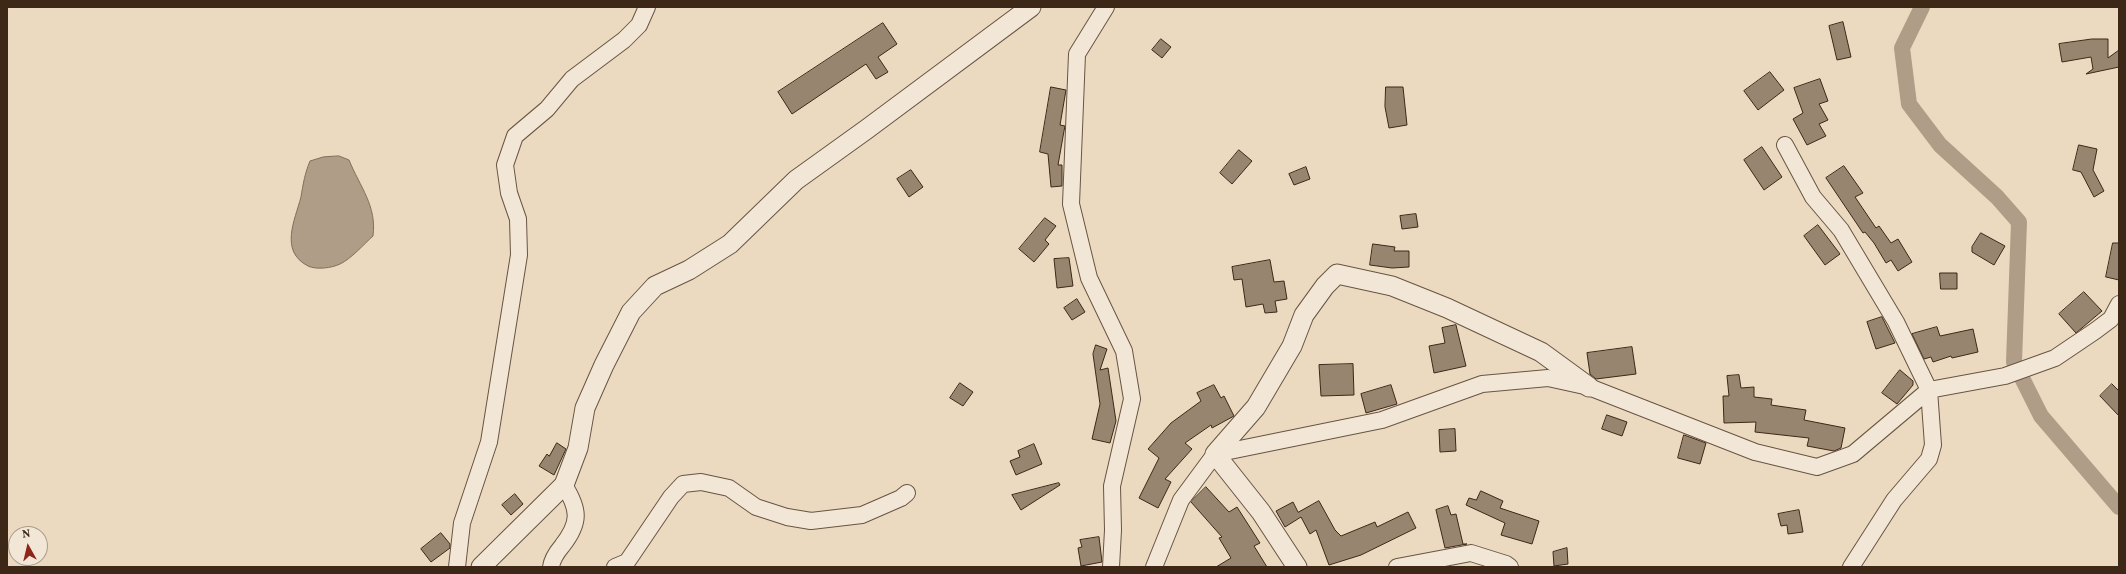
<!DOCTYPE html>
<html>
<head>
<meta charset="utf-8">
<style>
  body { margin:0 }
  #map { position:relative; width:2126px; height:574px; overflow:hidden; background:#ebdac0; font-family:Vollkorn,serif }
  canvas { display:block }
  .frame { position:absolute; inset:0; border:8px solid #3d2818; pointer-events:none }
  .north { position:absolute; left:8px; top:526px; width:40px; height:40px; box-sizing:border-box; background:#f2e7d6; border:1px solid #aa9b8a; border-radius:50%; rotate:352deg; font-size:11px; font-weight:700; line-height:16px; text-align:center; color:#3d2818 }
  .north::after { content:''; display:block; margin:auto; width:14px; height:18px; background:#8f2418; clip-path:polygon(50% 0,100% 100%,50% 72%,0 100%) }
</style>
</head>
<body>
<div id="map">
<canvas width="2126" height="574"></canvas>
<div class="frame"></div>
<div class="north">N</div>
</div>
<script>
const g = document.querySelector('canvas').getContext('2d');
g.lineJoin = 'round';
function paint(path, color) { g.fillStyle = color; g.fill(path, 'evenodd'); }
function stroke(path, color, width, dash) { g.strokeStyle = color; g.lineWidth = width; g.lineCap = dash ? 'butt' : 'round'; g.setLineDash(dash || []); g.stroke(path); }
const water = new Path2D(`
  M 339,156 L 349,160 C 360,187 377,206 373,236 C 364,244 351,259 340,264 C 332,268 316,270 308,266 C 279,251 295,220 301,197 C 303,184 305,173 310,161 L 323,157 Z`);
const canal = new Path2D(`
  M 1922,7 L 1902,48 L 1909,104 L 1940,145 L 1997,197 L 2019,222 L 2014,362 L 2041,416 L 2119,507`);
const building = new Path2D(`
  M 1843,22 L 1851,57 L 1837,60 L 1829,26 Z
  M 883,23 L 897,44 L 878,57 L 888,72 L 876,79 L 866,64 L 792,114 L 778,92 Z
  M 1161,39 L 1171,47 L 1162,58 L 1152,50 Z
  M 2092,39 L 2108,39 L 2108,58 L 2119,50 L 2119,67 L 2086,74 L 2093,69 L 2091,57 L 2062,62 L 2059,44 Z
  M 1770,72 L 1784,90 L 1758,110 L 1744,91 Z
  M 1820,79 L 1828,101 L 1819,104 L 1828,120 L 1819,124 L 1826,136 L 1807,145 L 1793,119 L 1803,113 L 1794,88 Z
  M 1051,87 L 1066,90 L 1060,125 L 1065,126 L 1064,131 L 1058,165 L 1062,165 L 1062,186 L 1051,187 L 1048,154 L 1040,152 Z
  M 1386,87 L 1403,87 L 1407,125 L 1389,128 L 1385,107 Z
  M 2079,145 L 2097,149 L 2093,170 L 2104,191 L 2094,197 L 2081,172 L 2073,170 Z
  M 1762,147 L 1782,177 L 1764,190 L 1744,160 Z
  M 1239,150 L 1252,161 L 1232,184 L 1220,173 Z
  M 1844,166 L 1863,193 L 1855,197 L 1876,228 L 1879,226 L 1891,243 L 1898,239 L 1912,262 L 1898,271 L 1891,260 L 1886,263 L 1874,243 L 1865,232 L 1863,233 L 1826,178 Z
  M 1306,167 L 1310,179 L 1294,185 L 1289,174 Z
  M 911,170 L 923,187 L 909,197 L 897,179 Z
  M 1416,214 L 1418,227 L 1402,229 L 1400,216 Z
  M 1045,218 L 1056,226 L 1045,240 L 1049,244 L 1034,262 L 1019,249 Z
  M 1818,225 L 1840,254 L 1825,265 L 1804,236 Z
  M 1981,233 L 2005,246 L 1994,265 L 1972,252 L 1972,247 Z
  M 2113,243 L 2119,243 L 2119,280 L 2106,277 Z
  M 1373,244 L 1395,247 L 1394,251 L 1409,251 L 1409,267 L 1392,268 L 1370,265 Z
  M 1069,258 L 1073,286 L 1057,288 L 1054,259 Z
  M 1270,260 L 1274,282 L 1284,281 L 1287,299 L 1275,301 L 1277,312 L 1265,313 L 1263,304 L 1246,307 L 1242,279 L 1234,280 L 1232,267 Z
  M 1940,273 L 1957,273 L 1957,289 L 1941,289 Z
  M 2084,292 L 2102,311 L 2076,333 L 2059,314 Z
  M 1077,299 L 1085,312 L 1072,320 L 1064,308 Z
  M 1882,317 L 1895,343 L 1876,349 L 1867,322 Z
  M 1456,325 L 1466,366 L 1434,373 L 1429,346 L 1445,343 L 1442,328 Z
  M 1937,327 L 1940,336 L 1973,329 L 1978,352 L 1952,358 L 1951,356 L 1933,362 L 1931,357 L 1924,359 L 1912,334 Z
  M 1096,345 L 1107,349 L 1100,370 L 1108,368 L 1116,421 L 1110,443 L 1092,439 L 1100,404 L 1093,354 Z
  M 1632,347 L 1636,374 L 1596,379 L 1590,374 L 1587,353 Z
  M 1353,364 L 1354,395 L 1321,396 L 1319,365 Z
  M 1900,370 L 1913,381 L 1913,385 L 1897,404 L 1882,393 Z
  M 1739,375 L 1741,388 L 1754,387 L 1754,397 L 1772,399 L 1771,405 L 1806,410 L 1804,420 L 1845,428 L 1841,448 L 1834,451 L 1807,446 L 1809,438 L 1755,432 L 1756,422 L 1724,423 L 1723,396 L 1729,396 L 1727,376 Z
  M 960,383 L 973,392 L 963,406 L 950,398 Z
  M 2112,384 L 2119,391 L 2119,416 L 2100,396 Z
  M 1214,385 L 1221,398 L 1224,396 L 1234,416 L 1212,428 L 1211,425 L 1185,443 L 1192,449 L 1165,479 L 1171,482 L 1158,508 L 1139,498 L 1159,458 L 1148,449 L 1171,423 L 1201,401 L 1197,393 Z
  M 1391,385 L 1397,404 L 1366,413 L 1361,394 Z
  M 1607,415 L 1627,422 L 1622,436 L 1602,429 Z
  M 1455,429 L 1456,451 L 1440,452 L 1439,430 Z
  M 1684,435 L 1706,443 L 1700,464 L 1678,458 Z
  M 557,443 L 566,449 L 554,475 L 539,466 L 547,454 L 549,456 Z
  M 1034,444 L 1042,464 L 1016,475 L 1010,461 L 1020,457 L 1018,451 Z
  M 1059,483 L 1060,485 L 1021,510 L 1012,495 Z
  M 1206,487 L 1229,512 L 1237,507 L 1260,543 L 1254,546 L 1267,567 L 1216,567 L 1231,558 L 1219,538 L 1222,537 L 1191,502 Z
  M 1481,491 L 1503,501 L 1500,508 L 1539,521 L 1532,544 L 1501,535 L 1505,523 L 1466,505 L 1469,498 L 1476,500 Z
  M 515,494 L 523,504 L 511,515 L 502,505 Z
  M 1319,501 L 1335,530 L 1341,536 L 1375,522 L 1377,527 L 1408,512 L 1416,528 L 1361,555 L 1329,565 L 1316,530 L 1310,534 L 1301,517 L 1285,527 L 1276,511 L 1293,502 L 1298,512 Z
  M 1448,506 L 1451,515 L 1456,514 L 1463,544 L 1467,544 L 1445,548 L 1436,510 Z
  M 1799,510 L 1803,532 L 1788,534 L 1787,525 L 1781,526 L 1778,514 Z
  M 441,533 L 450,544 L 450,548 L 431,562 L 421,549 Z
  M 1099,537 L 1102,562 L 1081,566 L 1078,548 L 1082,547 L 1080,540 Z
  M 1567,548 L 1568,564 L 1554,566 L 1553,552 Z`);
const minor = new Path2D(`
  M 1106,7 L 1077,54 L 1071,204 L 1089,278 L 1124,351 L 1132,399 L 1112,486 L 1113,530 L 1111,567
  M 1785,145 L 1813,197 L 1841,230 L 1896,322 L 1929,390 L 1933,445 L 1929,459 L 1894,500 L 1851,567
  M 457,567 L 462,523 L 489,442 L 519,255 L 518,219 L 509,193 L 505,165 L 515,136 L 547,109 L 572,79 L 624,40 L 639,25 L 647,7
  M 551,567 C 552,559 557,552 562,546 C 581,522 579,509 564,485
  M 615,567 L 627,562 L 671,497 L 683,484 L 701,482 L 729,488 L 756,507 L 787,517 L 811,521 L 862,515 L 901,498 L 907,493
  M 1154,567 L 1181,500 L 1215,454 L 1382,420 L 1482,384 L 1548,378 L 1589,387 L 1755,452 L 1817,467 L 1853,454 L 1929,390 L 2005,376 L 2055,358 L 2095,331 L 2111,319 L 2119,304
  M 1397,567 L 1471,553 L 1506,564 L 1510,567`);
const tertiary = new Path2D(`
  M 481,567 L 564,485 L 578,448 L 585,408 L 604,365 L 631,312 L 655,286 L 689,270 L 730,244 L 796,180 L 867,129 L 1031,7
  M 1297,567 L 1261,512 L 1215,454 L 1256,407 L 1292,346 L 1304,315 L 1325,286 L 1337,274 L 1392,286 L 1447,308 L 1541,352 L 1589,387`);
paint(water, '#b09d87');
stroke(water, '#826e5b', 1);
stroke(canal, '#b09d87', 16);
paint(building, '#97856f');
stroke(building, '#3d2818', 1);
stroke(minor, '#685442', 18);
stroke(tertiary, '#685442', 21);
stroke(minor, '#f2e7d6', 16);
stroke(tertiary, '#f2e7d6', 19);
</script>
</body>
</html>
